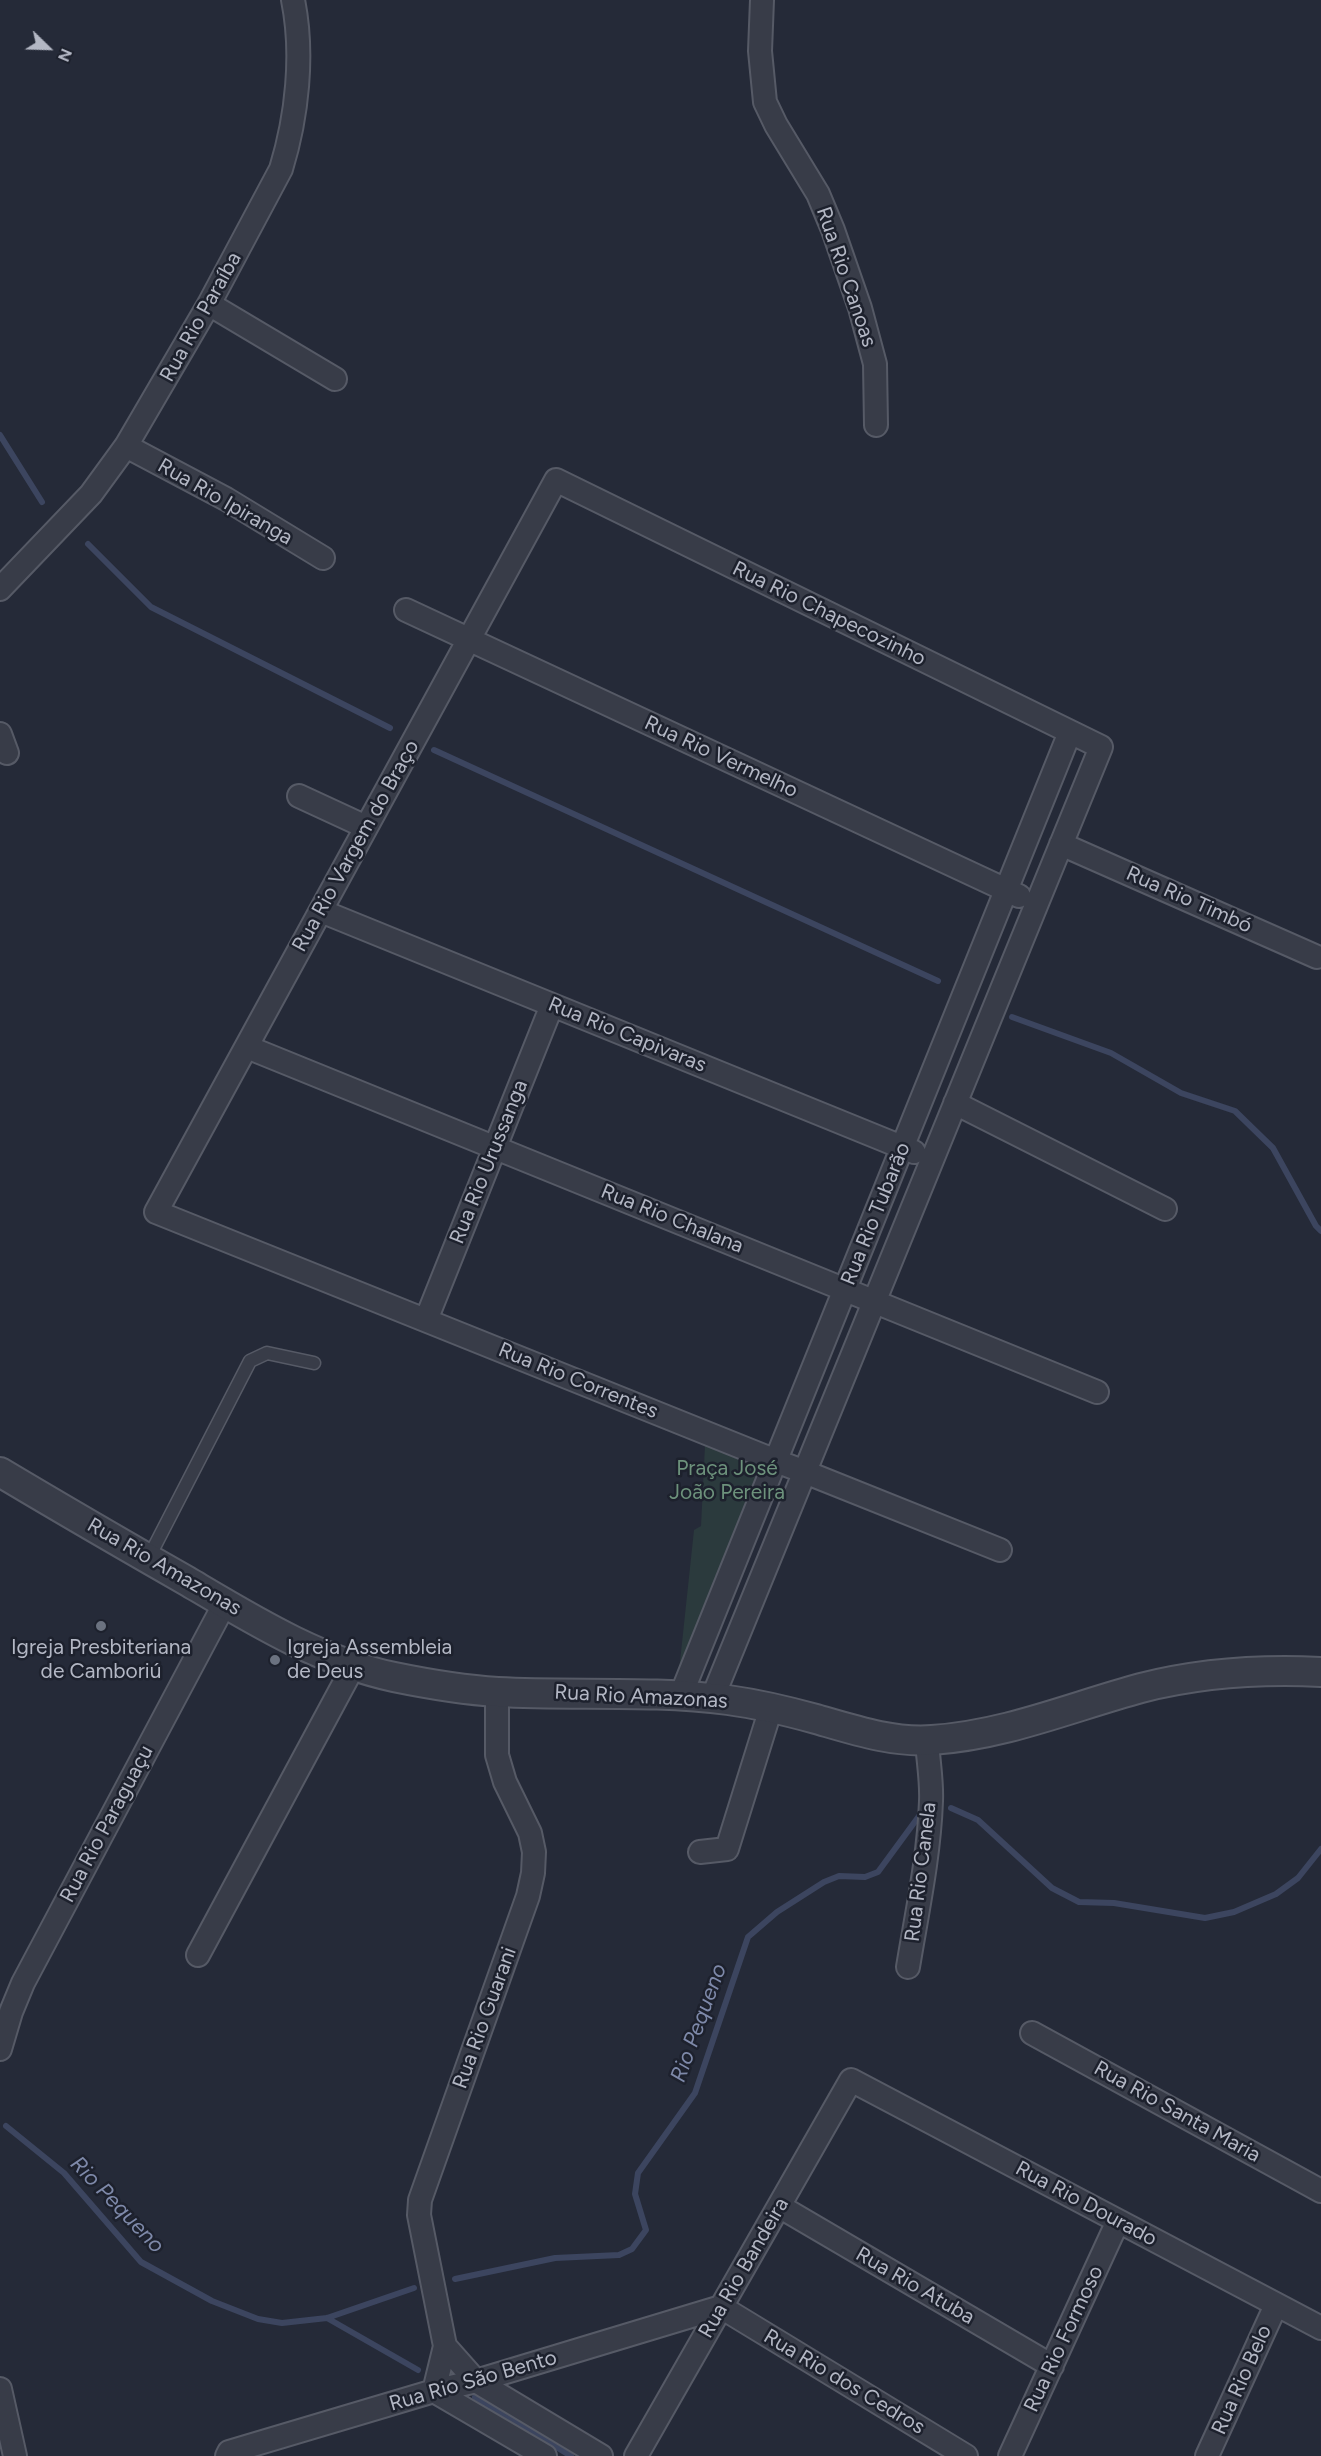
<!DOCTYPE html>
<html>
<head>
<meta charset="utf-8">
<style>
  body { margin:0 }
  #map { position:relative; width:1321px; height:2456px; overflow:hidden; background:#252a38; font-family:Figtree,sans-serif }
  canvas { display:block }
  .north { position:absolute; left:18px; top:18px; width:60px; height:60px; -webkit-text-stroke:4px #1d212d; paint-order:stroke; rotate:113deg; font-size:16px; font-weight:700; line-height:24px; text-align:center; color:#b3b7c4 }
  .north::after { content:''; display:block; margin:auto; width:21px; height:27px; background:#b3b7c4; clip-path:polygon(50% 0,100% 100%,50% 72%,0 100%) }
</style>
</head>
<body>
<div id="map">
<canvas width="1321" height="2456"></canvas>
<div class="north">N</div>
</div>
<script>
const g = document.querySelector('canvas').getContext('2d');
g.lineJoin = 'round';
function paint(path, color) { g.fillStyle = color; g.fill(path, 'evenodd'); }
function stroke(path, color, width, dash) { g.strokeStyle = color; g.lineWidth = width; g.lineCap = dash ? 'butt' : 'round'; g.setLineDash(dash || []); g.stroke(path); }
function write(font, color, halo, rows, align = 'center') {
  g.font = font + ' Figtree,sans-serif'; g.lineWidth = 5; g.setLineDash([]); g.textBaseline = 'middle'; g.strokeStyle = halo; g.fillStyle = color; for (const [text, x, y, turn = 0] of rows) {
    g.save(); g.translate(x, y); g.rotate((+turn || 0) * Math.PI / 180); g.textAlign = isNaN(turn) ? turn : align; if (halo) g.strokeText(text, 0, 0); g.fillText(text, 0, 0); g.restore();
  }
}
const green = new Path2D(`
  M 705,1445 L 760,1466 L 679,1671 L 694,1530 L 701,1526 Z`);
const stream = new Path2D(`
  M 0,435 L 42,502
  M 88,544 L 151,607 L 390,728
  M 434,750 L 938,981
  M 1012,1017 L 1111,1053 L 1181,1093 L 1235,1111 L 1273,1148 L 1316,1226 L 1321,1231
  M 951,1808 L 978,1820 L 1052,1888 L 1079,1902 L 1114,1903 L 1205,1918 L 1234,1912 L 1276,1894 L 1298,1878 L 1321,1849
  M 6,2126 L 64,2173 L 141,2262 L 212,2301 L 258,2319 L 282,2323 L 327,2318 L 414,2288
  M 455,2279 L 555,2258 L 619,2255 L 632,2249 L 646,2230 L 635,2194 L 638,2173 L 695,2093 L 748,1937 L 777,1912 L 824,1882 L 839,1876 L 865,1877 L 878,1872 L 922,1812
  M 327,2318 L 418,2370
  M 475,2397 L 571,2456`);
const service = new Path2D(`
  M 148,1559 L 250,1361 L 267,1353 L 314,1363`);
const minor = new Path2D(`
  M 762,0 L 760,51 L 765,102 L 776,125 L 818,194 L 833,230 L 860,308 L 875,364 L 876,425
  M 209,304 L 335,379
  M 126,446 L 226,499 L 323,558
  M 0,589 L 91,494 L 126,446 L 209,304 L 281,169 C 297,117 304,54 293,0
  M 406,610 L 1019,896
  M 0,734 L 7,753
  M 299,796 L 366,827
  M 1061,844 L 1317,957
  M 321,911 L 914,1152
  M 247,1047 L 1097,1392
  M 955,1103 L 1165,1209
  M 426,1320 L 552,1005
  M 497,1692 L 497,1755 L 505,1782 L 530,1833 L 534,1852 L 533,1873 L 528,1896 L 420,2200 L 419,2215 L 445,2346 L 434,2391 L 545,2456
  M 681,1695 L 1070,732
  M 712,1699 C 842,1381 971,1064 1101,747 L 556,480 L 156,1212 L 776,1461 L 805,1472 L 1000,1550
  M 700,1852 L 727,1849 L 771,1708
  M 198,1955 L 353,1667
  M 908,1967 C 917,1912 929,1857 931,1801 C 932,1781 928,1760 927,1740
  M 1032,2033 L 1321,2191
  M 0,2049 L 11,2012 L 23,1983 L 225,1603
  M 779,2206 L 1052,2366
  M 445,2346 L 476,2381 L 601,2456
  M 0,2389 L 15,2456
  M 227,2456 L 229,2452 L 434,2391 L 476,2381 L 721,2307 L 966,2456
  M 636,2456 L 851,2080 L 1321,2328
  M 1010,2456 L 1118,2221
  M 1207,2456 L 1276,2305`);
const tertiary = new Path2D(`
  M 0,1472 C 62,1509 124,1545 187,1581 C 253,1620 319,1661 394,1677 C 428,1684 464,1690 498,1692 C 575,1696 651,1690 728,1700 C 757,1704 787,1711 816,1719 C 854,1730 893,1743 932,1740 C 1006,1735 1071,1707 1141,1688 C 1200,1673 1260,1669 1321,1672`);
const markers = [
  [101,1626,6,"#6b7280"],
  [275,1660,6,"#6b7280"]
];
const streetNames = [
  ["Rua Rio Canoas",846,277,71],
  ["Rua Rio Paraíba",201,317,-61],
  ["Rua Rio Ipiranga",225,502,30],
  ["Rua Rio Chapecozinho",829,614,26],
  ["Rua Rio Vermelho",721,757,25],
  ["Rua Rio Vargem do Braço",356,846,-61],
  ["Rua Rio Timbó",1189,900,24],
  ["Rua Rio Capivaras",627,1035,22],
  ["Rua Rio Urussanga",489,1162,-68],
  ["Rua Rio Tubarão",876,1214,-68],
  ["Rua Rio Chalana",672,1219,22],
  ["Rua Rio Correntes",578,1381,22],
  ["Rua Rio Amazonas",164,1567,30],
  ["Rua Rio Amazonas",641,1697,3],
  ["Rua Rio Paraguaçu",107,1824,-62],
  ["Rua Rio Canela",921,1872,-83],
  ["Rua Rio Guarani",485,2018,-70],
  ["Rua Rio Santa Maria",1177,2112,29],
  ["Rua Rio Dourado",1086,2204,28],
  ["Rua Rio Bandeira",744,2268,-60],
  ["Rua Rio Atuba",915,2286,30],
  ["Rua Rio Formoso",1064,2339,-65],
  ["Rua Rio Belo",1242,2380,-66],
  ["Rua Rio São Bento",473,2381,-16],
  ["Rua Rio dos Cedros",844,2382,31]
];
const parkNames = [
  ["Praça José",727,1469],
  ["João Pereira",727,1493]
];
const poiNames = [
  ["Igreja Presbiteriana",101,1648],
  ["de Camboriú",101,1672],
  ["Igreja Assembleia",287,1648,"left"],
  ["de Deus",287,1672,"left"]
];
const waterNames = [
  ["Rio Pequeno",699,2023,-70],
  ["Rio Pequeno",117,2205,46]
];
paint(green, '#2b3a3d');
stroke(stream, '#3c455f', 6);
stroke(service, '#565a66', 15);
stroke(minor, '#565a66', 26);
stroke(tertiary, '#565a66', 32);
stroke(service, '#383c48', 12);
stroke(minor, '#383c48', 22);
stroke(tertiary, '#383c48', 28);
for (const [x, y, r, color] of markers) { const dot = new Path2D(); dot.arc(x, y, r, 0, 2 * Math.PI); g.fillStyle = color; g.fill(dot); stroke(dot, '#1d212d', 2); }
write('21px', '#b3b7c4', '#1d212d', streetNames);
write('21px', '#6d927c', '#1d212d', parkNames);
write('21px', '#b3b7c4', '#1d212d', poiNames);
write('italic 22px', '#7e89a9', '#1d212d', waterNames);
</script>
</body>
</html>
